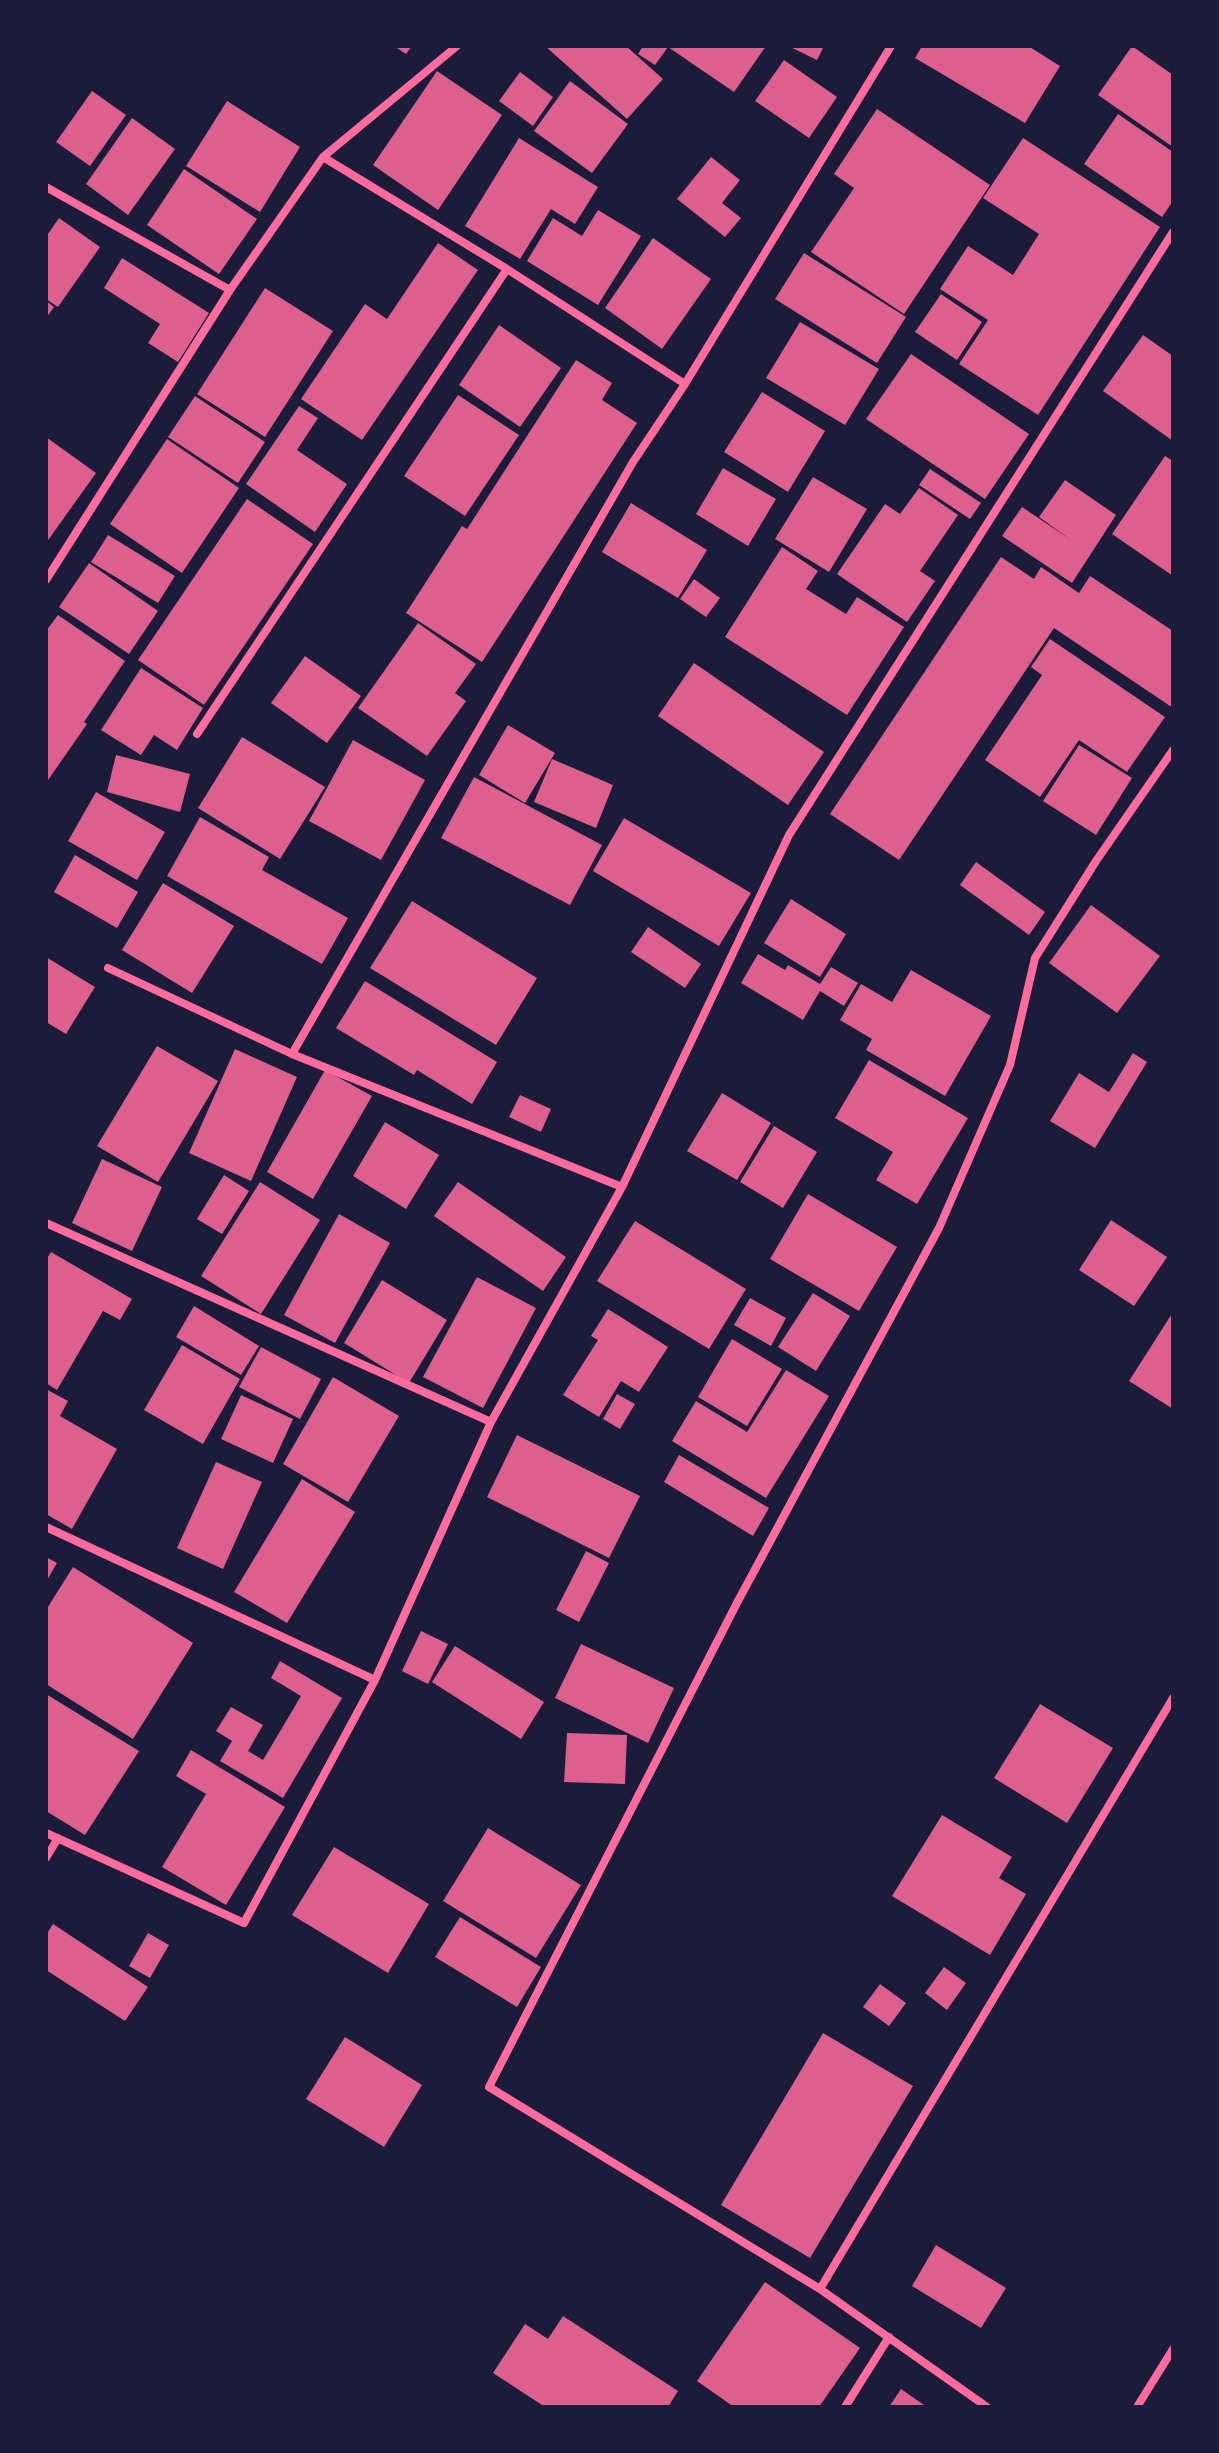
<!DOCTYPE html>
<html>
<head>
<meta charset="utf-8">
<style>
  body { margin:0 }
  #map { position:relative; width:1219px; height:2453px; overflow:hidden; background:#1b1b3a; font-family:"IBM Plex Serif",serif }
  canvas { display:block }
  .frame { position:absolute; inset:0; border:48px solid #1b1b3a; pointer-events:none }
</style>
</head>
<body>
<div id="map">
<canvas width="1219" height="2453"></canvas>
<div class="frame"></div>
</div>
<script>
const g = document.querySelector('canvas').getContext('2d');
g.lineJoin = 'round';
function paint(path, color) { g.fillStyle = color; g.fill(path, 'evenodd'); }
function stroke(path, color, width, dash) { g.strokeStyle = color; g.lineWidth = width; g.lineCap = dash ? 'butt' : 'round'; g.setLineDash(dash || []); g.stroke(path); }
const building = new Path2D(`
  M 394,46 L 412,46 L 406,54 Z
  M 545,46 L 626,46 L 663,79 L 627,119 Z
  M 643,46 L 766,46 L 734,92 L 668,47 L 655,65 L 638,54 Z
  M 788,46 L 824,46 L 817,60 Z
  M 922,46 L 1028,46 L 1060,66 L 1025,123 L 915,58 Z
  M 1132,46 L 1173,75 L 1173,147 L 1098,95 Z
  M 784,60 L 837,97 L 809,138 L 755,101 Z
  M 437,71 L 502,115 L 438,210 L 373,165 Z
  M 520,72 L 553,97 L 533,126 L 499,101 Z
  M 570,81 L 628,124 L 592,173 L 534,131 Z
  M 92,91 L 126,115 L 90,166 L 56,142 Z
  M 227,101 L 300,147 L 260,212 L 186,166 Z
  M 877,109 L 990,185 L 904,314 L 811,252 L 854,188 L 834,174 Z
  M 1118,114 L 1173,152 L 1173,201 L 1162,217 L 1084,164 Z
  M 132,118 L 175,149 L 128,215 L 86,184 Z
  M 519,138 L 598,187 L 575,224 L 551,209 L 520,259 L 465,226 Z
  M 1023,138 L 1160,227 L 1038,415 L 959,364 L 988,320 L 940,289 L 968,246 L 1013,275 L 1039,234 L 983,198 Z
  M 711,157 L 740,180 L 722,203 L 741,218 L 725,237 L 677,199 Z
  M 184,169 L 257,219 L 219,274 L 147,225 Z
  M 598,210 L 641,236 L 598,305 L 527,261 L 553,218 L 582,236 Z
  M 59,218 L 100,247 L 58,307 L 46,299 L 46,237 Z
  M 653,238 L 711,279 L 662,349 L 605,308 Z
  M 438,243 L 478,270 L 362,440 L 301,399 L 365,304 L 387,319 Z
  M 804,253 L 906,317 L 877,363 L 775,299 Z
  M 122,258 L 209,313 L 178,362 L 148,343 L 160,324 L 104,288 Z
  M 265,288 L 333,331 L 265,437 L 197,394 Z
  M 941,294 L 982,322 L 957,360 L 915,332 Z
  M 46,301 L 54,307 L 46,318 Z
  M 800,322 L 879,369 L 845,425 L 766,378 Z
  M 499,325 L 561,368 L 520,427 L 459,385 Z
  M 1143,335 L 1173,356 L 1173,441 L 1103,391 Z
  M 911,354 L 1029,434 L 985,499 L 866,419 Z
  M 576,360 L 612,383 L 602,400 L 637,423 L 482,662 L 406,613 L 462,526 L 467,529 Z
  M 762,392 L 825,431 L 788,492 L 724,452 Z
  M 458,395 L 519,435 L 465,516 L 404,476 Z
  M 195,396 L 265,442 L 238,483 L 168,437 Z
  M 299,406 L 318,418 L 297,450 L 347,484 L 315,532 L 246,484 Z
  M 46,437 L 96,473 L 46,543 Z
  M 167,439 L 239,488 L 182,573 L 110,524 Z
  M 1165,456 L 1173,461 L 1173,576 L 1112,534 Z
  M 723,468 L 776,499 L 748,546 L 696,514 Z
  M 930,469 L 981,503 L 970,519 L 919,485 Z
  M 813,477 L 867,509 L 829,572 L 775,539 Z
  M 1065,480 L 1116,515 L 1072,583 L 1002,536 L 1022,507 L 1071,540 L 1039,517 Z
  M 919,488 L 958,515 L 920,571 L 935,581 L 907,622 L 837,574 L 885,504 L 900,514 Z
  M 247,499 L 313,544 L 204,705 L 138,660 Z
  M 631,503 L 707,550 L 678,598 L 602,552 Z
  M 108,535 L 175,576 L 158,603 L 91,562 Z
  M 782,547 L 818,571 L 806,589 L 846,614 L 857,597 L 904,627 L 847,715 L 725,637 Z
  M 1001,557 L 1034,579 L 1041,567 L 1079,593 L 1090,576 L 1173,631 L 1173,708 L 1054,628 L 899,860 L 830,814 Z
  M 89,563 L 158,611 L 129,654 L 59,607 Z
  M 694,579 L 720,598 L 706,617 L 680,599 Z
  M 58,615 L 125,661 L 84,722 L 87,724 L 46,783 L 46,631 Z
  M 418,623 L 476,664 L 455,693 L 466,701 L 427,756 L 358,708 Z
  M 1050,639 L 1165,717 L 1127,772 L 1079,740 L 1040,797 L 985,760 L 1042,675 L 1031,667 Z
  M 305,656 L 361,696 L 327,743 L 271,703 Z
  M 694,663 L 824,752 L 788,805 L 658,716 Z
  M 141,668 L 203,708 L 177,750 L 154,735 L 141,755 L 101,730 Z
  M 508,725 L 555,753 L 525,803 L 479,775 Z
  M 242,737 L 325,787 L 280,859 L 198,808 Z
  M 353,740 L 425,780 L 381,860 L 309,821 Z
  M 1079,745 L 1132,778 L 1096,835 L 1043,801 Z
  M 116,755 L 190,774 L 180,812 L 107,792 Z
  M 552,759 L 613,785 L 596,828 L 534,802 Z
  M 474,777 L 602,845 L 570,905 L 441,838 Z
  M 96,792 L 165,832 L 137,880 L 68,841 Z
  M 200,817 L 269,857 L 262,870 L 348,918 L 322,964 L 167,876 Z
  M 624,818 L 751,893 L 719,946 L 593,871 Z
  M 75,855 L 138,892 L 117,928 L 54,892 Z
  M 976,862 L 1045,912 L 1029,935 L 960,885 Z
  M 163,883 L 234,926 L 192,993 L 122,950 Z
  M 791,899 L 846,934 L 820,977 L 764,943 Z
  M 412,901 L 537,978 L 496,1045 L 370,968 Z
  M 1091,905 L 1160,956 L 1117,1013 L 1049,963 Z
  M 648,927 L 701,964 L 685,988 L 631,952 Z
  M 758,954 L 785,970 L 788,965 L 820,984 L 831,967 L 858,983 L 844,1006 L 820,991 L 803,1020 L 741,983 Z
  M 46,957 L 95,987 L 66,1034 L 46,1022 Z
  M 911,970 L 991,1016 L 945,1096 L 866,1050 L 872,1039 L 840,1020 L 861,984 L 892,1002 Z
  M 365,981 L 497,1062 L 472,1104 L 417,1070 L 414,1075 L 336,1028 Z
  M 157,1046 L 218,1081 L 158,1182 L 97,1146 Z
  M 235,1049 L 297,1077 L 251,1181 L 189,1153 Z
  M 1133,1053 L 1147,1062 L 1095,1148 L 1050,1121 L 1079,1073 L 1109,1092 Z
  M 869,1060 L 968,1118 L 917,1204 L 876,1180 L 893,1152 L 835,1118 Z
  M 325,1070 L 372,1096 L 313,1199 L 267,1172 Z
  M 722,1093 L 771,1123 L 737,1180 L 687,1151 Z
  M 520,1095 L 551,1109 L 541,1132 L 509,1117 Z
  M 385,1122 L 439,1155 L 406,1209 L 353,1176 Z
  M 774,1126 L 817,1152 L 783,1208 L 740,1182 Z
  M 102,1159 L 162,1187 L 132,1251 L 72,1223 Z
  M 224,1175 L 249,1191 L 222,1234 L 197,1219 Z
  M 260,1182 L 320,1220 L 261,1314 L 201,1276 Z
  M 458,1182 L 566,1257 L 543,1291 L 434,1216 Z
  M 808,1194 L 897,1247 L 859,1311 L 770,1259 Z
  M 339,1214 L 390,1243 L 335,1343 L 284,1315 Z
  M 1111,1220 L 1167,1257 L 1134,1306 L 1079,1270 Z
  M 635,1221 L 746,1289 L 709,1349 L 597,1281 Z
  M 51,1252 L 132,1299 L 120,1320 L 103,1311 L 57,1390 L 46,1383 L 46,1260 Z
  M 477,1277 L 536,1308 L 483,1408 L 423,1377 Z
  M 382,1280 L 447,1320 L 409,1383 L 344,1343 Z
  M 813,1293 L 850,1316 L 816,1371 L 778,1347 Z
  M 750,1298 L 786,1318 L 771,1346 L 734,1325 Z
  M 194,1306 L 259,1346 L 241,1375 L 176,1337 Z
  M 608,1309 L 668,1347 L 639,1392 L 621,1381 L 599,1417 L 563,1395 L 598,1340 L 591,1336 Z
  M 1173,1312 L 1173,1409 L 1129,1381 Z
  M 732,1339 L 782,1369 L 747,1426 L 698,1397 Z
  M 182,1345 L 240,1379 L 203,1444 L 144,1410 Z
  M 261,1347 L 321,1379 L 300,1419 L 239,1387 Z
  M 786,1370 L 829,1396 L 766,1498 L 672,1441 L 696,1401 L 747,1432 Z
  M 333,1377 L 399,1416 L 348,1502 L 283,1464 Z
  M 46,1389 L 68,1401 L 60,1416 L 117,1449 L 72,1529 L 46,1514 Z
  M 617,1394 L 635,1404 L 620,1429 L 603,1419 Z
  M 241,1395 L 293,1419 L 273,1463 L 221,1439 Z
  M 517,1435 L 640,1496 L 609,1558 L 487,1497 Z
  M 679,1455 L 769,1508 L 753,1536 L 664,1482 Z
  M 216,1462 L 262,1482 L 223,1569 L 177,1548 Z
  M 302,1479 L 355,1512 L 287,1623 L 234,1592 Z
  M 586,1551 L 609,1563 L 579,1622 L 556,1610 Z
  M 46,1557 L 57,1563 L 46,1582 Z
  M 73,1567 L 193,1643 L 133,1739 L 46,1684 L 46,1610 Z
  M 421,1631 L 448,1644 L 428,1684 L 402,1671 Z
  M 581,1644 L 674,1688 L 648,1743 L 555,1698 Z
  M 455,1646 L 544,1702 L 521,1739 L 432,1682 Z
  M 280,1661 L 342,1698 L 283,1798 L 220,1761 L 232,1741 L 216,1731 L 231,1707 L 263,1725 L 248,1751 L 263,1760 L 301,1696 L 271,1678 Z
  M 46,1694 L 139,1751 L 85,1835 L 46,1811 Z
  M 1040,1704 L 1113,1748 L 1067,1823 L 994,1778 Z
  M 567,1733 L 627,1735 L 625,1784 L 564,1782 Z
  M 191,1750 L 285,1807 L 226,1905 L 162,1867 L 206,1794 L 176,1776 Z
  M 942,1815 L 1012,1857 L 999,1878 L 1026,1894 L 990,1955 L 892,1896 Z
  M 488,1828 L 581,1885 L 536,1958 L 443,1901 Z
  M 334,1847 L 429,1904 L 388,1973 L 292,1915 Z
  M 460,1917 L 541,1967 L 517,2007 L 435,1957 Z
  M 53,1924 L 148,1987 L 125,2021 L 46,1970 L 46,1935 Z
  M 148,1933 L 169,1945 L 150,1978 L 129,1966 Z
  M 944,1967 L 966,1983 L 947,2010 L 925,1993 Z
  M 880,1984 L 906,2003 L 889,2026 L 863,2007 Z
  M 823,2033 L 913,2086 L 810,2258 L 721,2205 Z
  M 345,2037 L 422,2085 L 384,2147 L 306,2099 Z
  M 936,2245 L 1006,2288 L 981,2328 L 912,2286 Z
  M 765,2282 L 860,2348 L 819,2407 L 734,2407 L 697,2381 Z
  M 563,2316 L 678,2391 L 668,2407 L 545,2407 L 493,2373 L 525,2324 L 548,2339 Z
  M 901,2389 L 927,2407 L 889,2407 Z`);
const minor = new Path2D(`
  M 323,157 L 457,46
  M 46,187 L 230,290
  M 46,580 L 230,290 L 323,157 L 507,269 L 685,384
  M 197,734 L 507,269
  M 1173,750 L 1096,861 L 1035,958 L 1010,1065 L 939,1228 L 738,1601 L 489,2087 L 820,2289 L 1173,1698
  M 108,968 L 292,1054
  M 622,1187 L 292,1054 L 633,462 L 685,384 L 891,46
  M 46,1223 L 491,1422
  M 46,1527 L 375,1680
  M 46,1833 L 244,1923 L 375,1680 L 491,1422 L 622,1187 L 789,835 L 1173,232
  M 46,1858 L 58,1838
  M 820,2289 L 987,2407
  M 845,2407 L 889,2337
  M 1137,2407 L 1173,2349`);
paint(building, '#dd5f8e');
stroke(minor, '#ff6b9d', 8);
</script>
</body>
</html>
